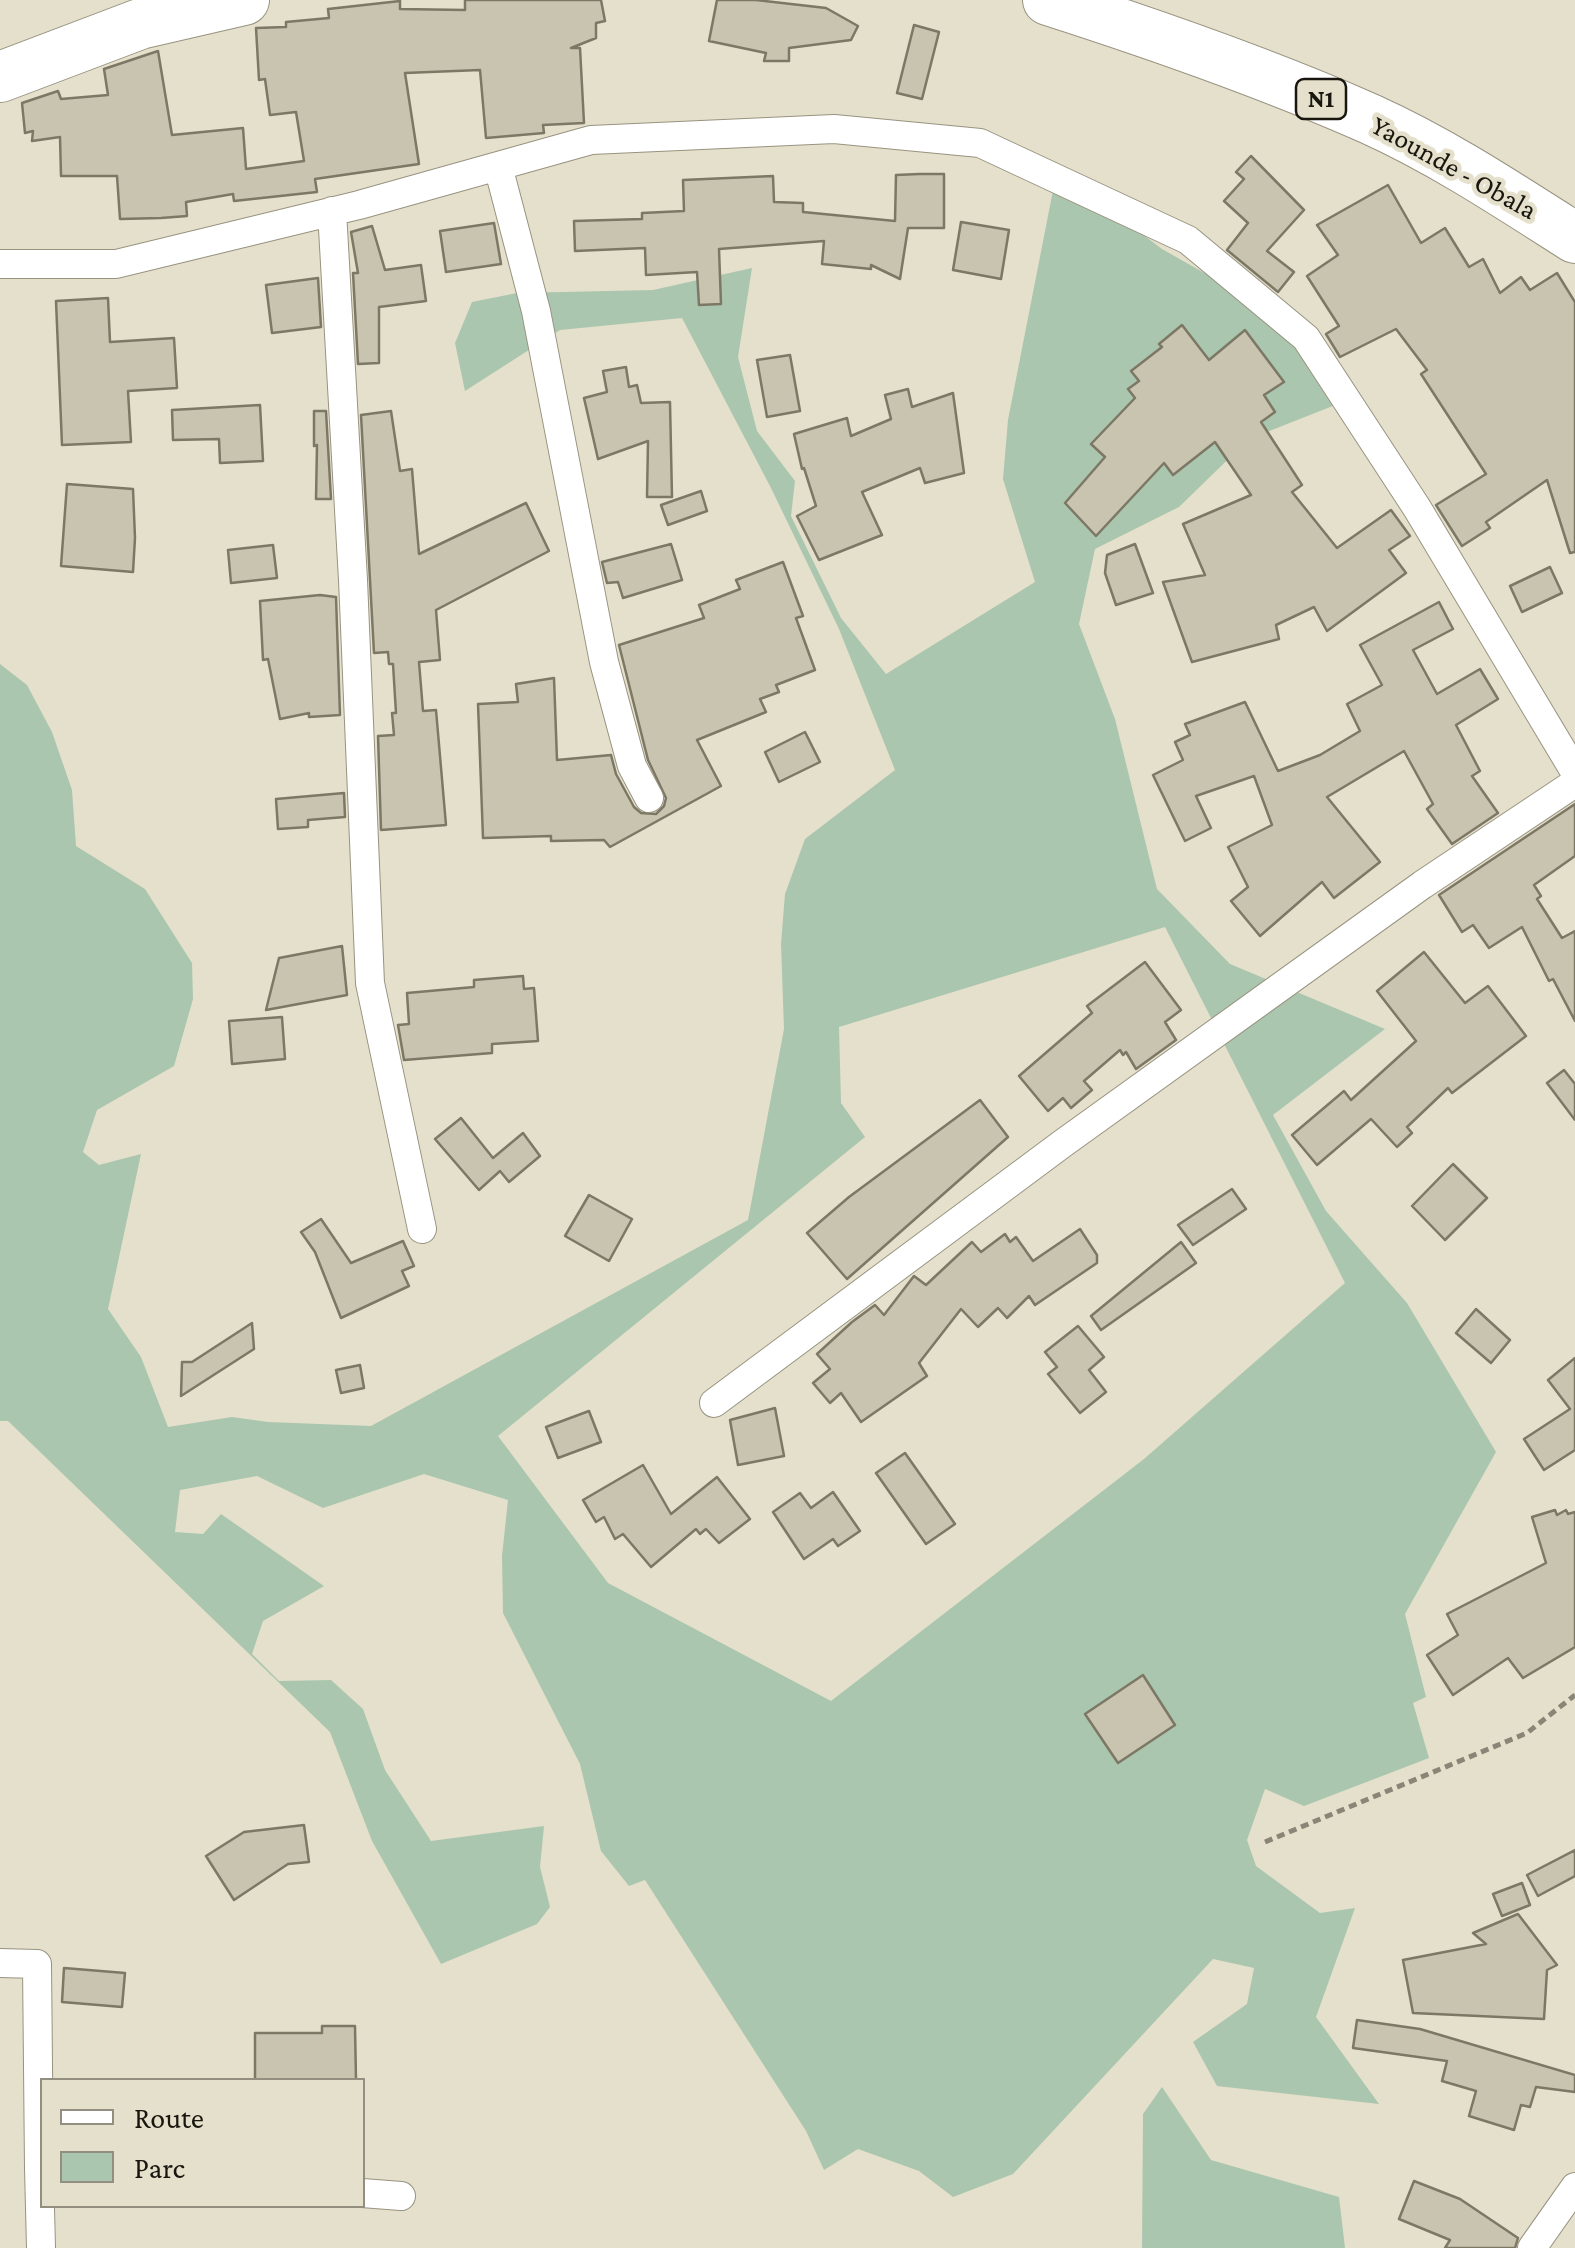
<!DOCTYPE html>
<html>
<head>
<meta charset="utf-8">
<style>
  body { margin:0 }
  #map { position:relative; width:1575px; height:2248px; overflow:hidden; background:#e5e0cb; font-family:"Crimson Pro",serif }
  canvas { display:block }
  .legend { position:absolute; left:40px; top:2078px; width:325px; height:130px; box-sizing:border-box; background:#e5e0cb; border:2px solid #938f80; margin:0; padding:12px 18px; list-style:none; font-size:30px; color:#18160f }
  .legend li { display:flex; align-items:center; gap:20px; height:50px }
  .legend b { width:50px; border:2px solid #938f80 }
</style>
</head>
<body>
<div id="map">
<canvas width="1575" height="2248"></canvas>
<ul class="legend">
<li><b style="height:12px;background:#fff"></b>Route</li>
<li><b style="height:28px;background:#aac6ae"></b>Parc</li>
</ul>
</div>
<script>
const g = document.querySelector('canvas').getContext('2d');
g.lineJoin = 'round';
function paint(path, color) { g.fillStyle = color; g.fill(path, 'evenodd'); }
function stroke(path, color, width, dash) { g.strokeStyle = color; g.lineWidth = width; g.lineCap = dash ? 'butt' : 'round'; g.setLineDash(dash || []); g.stroke(path); }
function write(font, color, halo, rows, align = 'center') {
  g.font = font + ' "Crimson Pro",serif'; g.lineWidth = 9; g.setLineDash([]); g.textBaseline = 'middle'; g.strokeStyle = halo; g.fillStyle = color; for (const [text, x, y, turn = 0] of rows) {
    g.save(); g.translate(x, y); g.rotate((+turn || 0) * Math.PI / 180); g.textAlign = isNaN(turn) ? turn : align; if (halo) g.strokeText(text, 0, 0); g.fillText(text, 0, 0); g.restore();
  }
}
const green = new Path2D(`
  M 1057,170 L 1162,249 L 1289,321 L 1348,400 L 1249,439 L 1179,507 L 1095,549 L 1079,624 L 1115,719 L 1157,889 L 1230,964 L 1385,1029 L 1273,1115 L 1326,1211 L 1407,1303 L 1496,1452 L 1405,1614 L 1426,1697 L 1413,1703 L 1429,1758 L 1304,1806 L 1265,1789 L 1247,1840 L 1256,1866 L 1320,1913 L 1355,1908 L 1316,2017 L 1379,2104 L 1217,2086 L 1193,2042 L 1247,2004 L 1254,1968 L 1213,1959 L 1013,2174 L 953,2197 L 919,2171 L 858,2149 L 824,2170 L 806,2131 L 645,1880 L 629,1886 L 601,1851 L 580,1764 L 503,1613 L 502,1556 L 508,1500 L 424,1474 L 323,1508 L 257,1476 L 180,1490 L 175,1532 L 203,1534 L 221,1514 L 324,1586 L 263,1621 L 252,1654 L 279,1681 L 331,1680 L 363,1709 L 385,1770 L 431,1841 L 544,1826 L 540,1867 L 550,1907 L 537,1924 L 441,1964 L 372,1841 L 330,1732 L 8,1421 L 0,1421 L 0,664 L 27,685 L 52,732 L 72,790 L 76,846 L 145,889 L 192,963 L 193,999 L 174,1066 L 97,1110 L 83,1152 L 99,1165 L 141,1154 L 108,1309 L 141,1357 L 168,1427 L 232,1417 L 268,1422 L 371,1426 L 748,1220 L 784,1029 L 781,944 L 785,894 L 805,839 L 895,770 L 839,629 L 771,488 L 682,318 L 560,330 L 465,391 L 455,343 L 472,302 L 517,293 L 653,290 L 752,268 L 738,357 L 757,431 L 795,481 L 791,516 L 841,618 L 886,674 L 1035,582 L 1003,479 L 1008,420 ZM 1165,927 L 1345,1283 L 1144,1459 L 831,1701 L 608,1583 L 498,1436 L 865,1137 L 841,1103 L 839,1027 Z
  M 1162,2087 L 1211,2160 L 1339,2197 L 1345,2248 L 1142,2248 L 1143,2114 Z`);
const building = new Path2D(`
  M 465,0 L 601,0 L 605,21 L 596,23 L 596,38 L 571,48 L 580,48 L 584,123 L 543,125 L 544,133 L 486,138 L 480,70 L 405,73 L 419,164 L 315,179 L 317,192 L 234,201 L 233,194 L 186,202 L 187,216 L 161,218 L 120,219 L 117,176 L 61,176 L 60,137 L 32,141 L 33,131 L 25,133 L 22,103 L 58,91 L 61,99 L 108,95 L 104,69 L 158,51 L 172,135 L 243,128 L 246,169 L 304,161 L 296,112 L 270,115 L 265,79 L 259,80 L 256,28 L 286,27 L 286,22 L 329,18 L 328,9 L 400,1 L 400,9 L 465,10 Z
  M 717,0 L 756,0 L 826,8 L 858,26 L 851,40 L 789,48 L 789,61 L 764,61 L 766,53 L 709,41 Z
  M 914,25 L 939,32 L 922,99 L 897,93 Z
  M 1251,156 L 1304,210 L 1267,251 L 1294,272 L 1278,292 L 1227,250 L 1248,223 L 1224,201 L 1244,179 L 1236,172 Z
  M 919,174 L 944,174 L 944,228 L 908,228 L 900,279 L 871,265 L 871,269 L 822,264 L 824,241 L 719,249 L 721,304 L 699,305 L 697,272 L 646,275 L 645,248 L 575,251 L 574,221 L 642,219 L 642,213 L 684,211 L 683,180 L 773,176 L 774,202 L 803,203 L 803,212 L 895,221 L 896,175 Z
  M 1388,185 L 1421,243 L 1445,228 L 1469,267 L 1483,259 L 1500,293 L 1521,277 L 1530,290 L 1557,273 L 1575,302 L 1575,552 L 1570,553 L 1547,480 L 1486,522 L 1490,528 L 1462,546 L 1436,505 L 1486,474 L 1421,374 L 1427,370 L 1396,329 L 1340,357 L 1326,334 L 1339,326 L 1307,276 L 1338,255 L 1317,225 Z
  M 961,222 L 1009,230 L 1001,279 L 953,270 Z
  M 494,223 L 501,264 L 446,272 L 440,231 Z
  M 372,226 L 385,270 L 421,265 L 426,301 L 379,307 L 379,363 L 358,364 L 353,273 L 358,273 L 351,232 Z
  M 318,278 L 321,327 L 272,333 L 266,285 Z
  M 108,298 L 110,342 L 174,338 L 177,388 L 128,391 L 131,442 L 62,445 L 56,301 Z
  M 1182,325 L 1209,360 L 1245,330 L 1284,382 L 1264,395 L 1275,412 L 1261,422 L 1302,485 L 1292,492 L 1337,548 L 1391,510 L 1410,536 L 1389,550 L 1406,573 L 1327,631 L 1314,607 L 1276,625 L 1279,639 L 1192,662 L 1163,582 L 1205,575 L 1183,524 L 1251,495 L 1215,442 L 1173,475 L 1164,463 L 1096,536 L 1065,503 L 1105,457 L 1091,444 L 1135,398 L 1128,389 L 1139,381 L 1131,371 L 1162,347 L 1159,344 Z
  M 790,355 L 800,411 L 767,417 L 757,360 Z
  M 626,367 L 629,387 L 637,385 L 641,403 L 670,402 L 672,497 L 647,497 L 648,441 L 598,459 L 584,398 L 607,392 L 603,371 Z
  M 908,389 L 912,407 L 953,393 L 964,473 L 925,483 L 920,468 L 862,492 L 882,535 L 819,560 L 797,516 L 816,506 L 804,468 L 802,469 L 794,434 L 847,418 L 851,436 L 891,419 L 885,395 Z
  M 260,405 L 263,461 L 220,463 L 219,439 L 173,440 L 172,410 Z
  M 314,411 L 326,411 L 331,499 L 316,499 L 317,445 L 314,446 Z
  M 391,411 L 400,471 L 412,469 L 419,554 L 526,503 L 549,551 L 436,610 L 440,660 L 419,662 L 423,711 L 436,710 L 446,825 L 381,830 L 378,736 L 394,735 L 392,713 L 396,713 L 393,664 L 389,664 L 388,652 L 374,653 L 361,415 Z
  M 67,484 L 133,489 L 135,538 L 133,572 L 61,566 Z
  M 701,491 L 707,511 L 668,525 L 661,505 Z
  M 671,544 L 682,580 L 623,598 L 618,582 L 607,583 L 602,562 Z
  M 1135,544 L 1153,593 L 1116,605 L 1105,573 L 1107,555 Z
  M 273,545 L 277,578 L 231,583 L 228,550 Z
  M 783,562 L 803,616 L 796,618 L 815,670 L 776,685 L 779,692 L 760,699 L 766,712 L 697,740 L 721,786 L 610,847 L 604,840 L 551,841 L 551,836 L 483,838 L 478,704 L 518,702 L 516,684 L 554,678 L 557,760 L 611,755 L 616,774 L 634,807 L 641,813 L 656,814 L 664,806 L 666,798 L 648,760 L 619,645 L 704,618 L 699,605 L 740,589 L 736,580 Z
  M 1550,567 L 1562,593 L 1522,612 L 1510,586 Z
  M 320,595 L 336,597 L 340,715 L 309,717 L 309,713 L 280,719 L 268,659 L 263,660 L 260,601 Z
  M 1439,602 L 1453,629 L 1413,650 L 1437,694 L 1480,669 L 1498,699 L 1456,725 L 1480,771 L 1472,776 L 1498,813 L 1452,844 L 1427,809 L 1433,804 L 1404,751 L 1327,797 L 1380,862 L 1334,898 L 1322,882 L 1260,936 L 1231,901 L 1248,887 L 1228,847 L 1272,825 L 1254,776 L 1196,796 L 1211,828 L 1185,841 L 1153,775 L 1183,760 L 1175,742 L 1190,735 L 1185,724 L 1245,702 L 1278,771 L 1320,755 L 1360,731 L 1347,704 L 1382,685 L 1360,645 Z
  M 805,732 L 820,762 L 779,782 L 765,752 Z
  M 344,793 L 345,817 L 308,820 L 308,827 L 278,829 L 276,799 Z
  M 1575,804 L 1575,856 L 1534,885 L 1541,896 L 1537,899 L 1562,938 L 1575,931 L 1575,1021 L 1553,979 L 1549,981 L 1522,927 L 1489,948 L 1473,925 L 1462,932 L 1439,895 Z
  M 342,946 L 347,995 L 266,1010 L 279,958 Z
  M 1424,952 L 1465,1003 L 1488,986 L 1526,1036 L 1452,1093 L 1448,1088 L 1407,1127 L 1412,1133 L 1397,1147 L 1371,1119 L 1317,1165 L 1292,1135 L 1344,1091 L 1351,1100 L 1416,1041 L 1377,991 Z
  M 1145,962 L 1181,1010 L 1165,1022 L 1176,1040 L 1136,1069 L 1126,1052 L 1123,1055 L 1120,1050 L 1084,1081 L 1092,1090 L 1071,1108 L 1063,1098 L 1048,1111 L 1019,1076 L 1092,1013 L 1087,1006 Z
  M 523,976 L 524,989 L 534,988 L 538,1041 L 492,1044 L 492,1053 L 404,1060 L 398,1025 L 409,1024 L 407,993 L 474,987 L 474,980 Z
  M 282,1017 L 285,1059 L 232,1064 L 229,1021 Z
  M 1564,1070 L 1575,1084 L 1575,1120 L 1547,1083 Z
  M 980,1100 L 1008,1137 L 847,1279 L 807,1233 L 849,1197 Z
  M 461,1118 L 493,1158 L 523,1133 L 540,1156 L 509,1182 L 500,1171 L 479,1190 L 435,1139 Z
  M 1453,1164 L 1487,1198 L 1445,1240 L 1412,1206 Z
  M 1232,1189 L 1246,1209 L 1193,1245 L 1178,1225 Z
  M 589,1195 L 632,1219 L 609,1261 L 565,1236 Z
  M 321,1219 L 351,1263 L 403,1241 L 414,1266 L 402,1271 L 409,1286 L 341,1318 L 315,1252 L 301,1232 Z
  M 1080,1229 L 1097,1255 L 1097,1263 L 1035,1305 L 1029,1296 L 1007,1318 L 998,1308 L 978,1327 L 961,1309 L 919,1363 L 927,1376 L 861,1422 L 841,1393 L 830,1403 L 813,1383 L 830,1369 L 817,1354 L 852,1322 L 875,1305 L 884,1315 L 914,1276 L 926,1285 L 972,1242 L 981,1252 L 1005,1234 L 1010,1242 L 1016,1237 L 1033,1261 Z
  M 1181,1242 L 1196,1263 L 1101,1330 L 1091,1316 Z
  M 1476,1309 L 1510,1340 L 1491,1363 L 1456,1333 Z
  M 252,1323 L 254,1349 L 181,1396 L 182,1362 L 192,1362 Z
  M 1078,1326 L 1104,1357 L 1089,1370 L 1106,1392 L 1080,1413 L 1048,1374 L 1057,1367 L 1045,1352 Z
  M 1575,1358 L 1575,1450 L 1544,1470 L 1524,1439 L 1570,1409 L 1548,1380 Z
  M 360,1365 L 364,1388 L 341,1393 L 336,1370 Z
  M 775,1408 L 784,1456 L 738,1465 L 730,1420 Z
  M 589,1411 L 601,1442 L 558,1458 L 546,1427 Z
  M 905,1453 L 955,1524 L 926,1544 L 876,1473 Z
  M 643,1465 L 671,1514 L 717,1477 L 750,1519 L 719,1543 L 706,1529 L 700,1534 L 696,1529 L 651,1567 L 623,1534 L 615,1539 L 604,1517 L 596,1522 L 583,1500 Z
  M 833,1492 L 860,1531 L 838,1546 L 833,1539 L 804,1559 L 773,1512 L 800,1493 L 811,1508 Z
  M 1555,1510 L 1557,1515 L 1566,1510 L 1568,1514 L 1575,1512 L 1575,1647 L 1523,1678 L 1508,1658 L 1453,1695 L 1427,1655 L 1458,1635 L 1447,1614 L 1546,1563 L 1532,1517 Z
  M 1143,1675 L 1175,1725 L 1118,1763 L 1085,1714 Z
  M 304,1825 L 309,1862 L 288,1864 L 234,1900 L 206,1856 L 244,1832 Z
  M 1575,1850 L 1575,1876 L 1538,1896 L 1527,1875 Z
  M 1522,1883 L 1530,1905 L 1502,1916 L 1493,1894 Z
  M 1518,1914 L 1557,1965 L 1547,1970 L 1544,2019 L 1413,2013 L 1403,1960 L 1486,1944 L 1473,1933 Z
  M 64,1968 L 125,1973 L 122,2007 L 62,2002 Z
  M 1357,2020 L 1420,2029 L 1575,2075 L 1575,2092 L 1536,2087 L 1530,2107 L 1521,2105 L 1514,2130 L 1469,2116 L 1476,2091 L 1442,2081 L 1447,2061 L 1353,2048 Z
  M 322,2026 L 355,2026 L 356,2080 L 255,2080 L 255,2033 L 322,2033 Z
  M 1414,2181 L 1460,2199 L 1518,2238 L 1515,2248 L 1445,2248 L 1450,2240 L 1399,2219 Z`);
const path = new Path2D(`
  M 1265,1842 L 1527,1733 L 1575,1695`);
const street = new Path2D(`
  M 498,166 L 536,311 L 604,662 L 632,766 L 649,798
  M 332,211 L 353,580 L 370,983 L 422,1229
  M 0,264 L 116,264 L 359,205 L 591,140 L 834,129 L 980,143 L 1188,240 L 1306,338 L 1417,508 L 1575,772
  M 714,1403 L 1062,1144 L 1422,885 L 1575,783
  M 0,1963 L 37,1964 L 39,2168 L 42,2168
  M 39,2168 L 41,2248
  M 362,2193 L 401,2196
  M 1532,2248 L 1575,2187`);
const highway = new Path2D(`
  M 1048,0 C 1157,35 1266,73 1370,119 C 1443,152 1509,196 1575,238
  M 0,77 L 140,24 L 244,0`);
const shields = [
  [1321,99,50]
];
const shieldNames = [
  ["N1",1321,99]
];
const streetNames = [
  ["Yaounde - Obala",1454,168,29]
];
paint(green, '#aac6ae');
paint(building, '#c8c4af');
stroke(building, '#7c7865', 2.5);
stroke(street, '#989380', 30);
stroke(highway, '#989380', 52);
stroke(path, '#898577', 5, [8, 5]);
stroke(street, '#fff', 28);
stroke(highway, '#fff', 50);
for (const [x, y, w] of shields) { const box = new Path2D(); box.roundRect(x - w / 2, y - 20, w, 40, 8); g.fillStyle = '#e5e0cb'; g.fill(box); stroke(box, '#18160f', 2.5); }
write('bold 25px', '#18160f', null, shieldNames);
write('28px', '#18160f', '#e5e0cb', streetNames);
</script>
</body>
</html>
